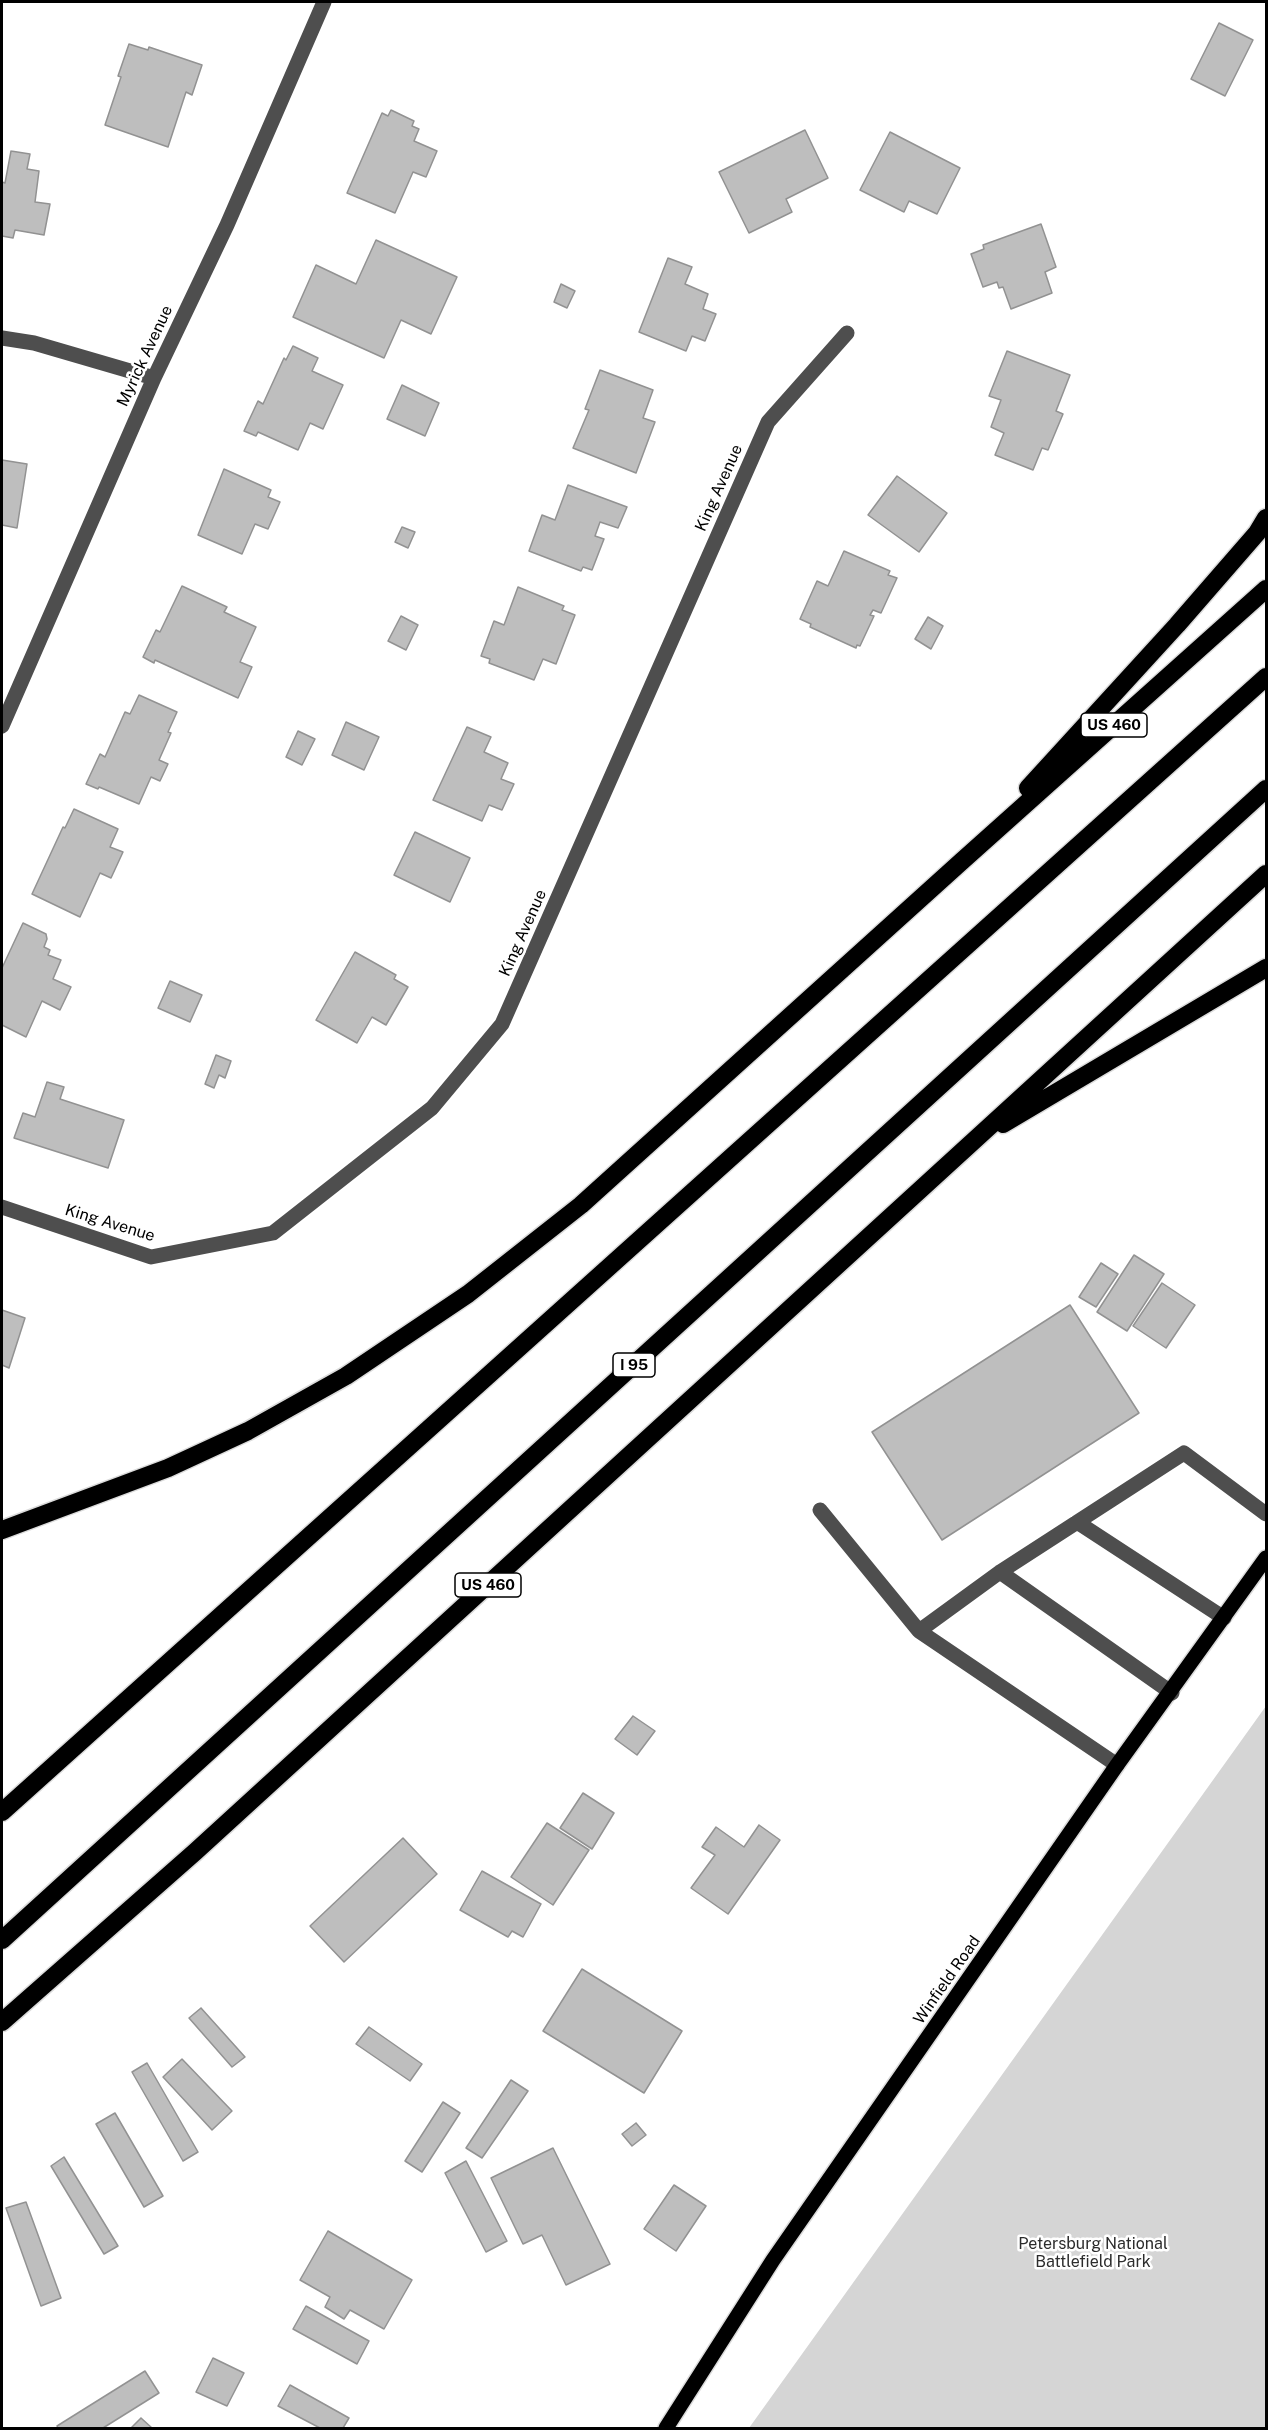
<!DOCTYPE html>
<html>
<head>
<meta charset="utf-8">
<style>
  body { margin:0 }
  #map { position:relative; width:1268px; height:2430px; overflow:hidden; background:#fff; font-family:"Public Sans",sans-serif }
  canvas { display:block }
  .frame { position:absolute; inset:0; border:3px solid #000; pointer-events:none }
</style>
</head>
<body>
<div id="map">
<canvas width="1268" height="2430"></canvas>
<div class="frame"></div>
</div>
<script>
const ctx = document.querySelector('canvas').getContext('2d');
ctx.lineJoin = 'round';
function paint(path, color) {
  ctx.fillStyle = color;
  ctx.fill(path, 'evenodd');
}
function poly(rows) {
  const path = new Path2D();
  for (const r of rows) {
    path.moveTo(r[0], r[1]);
    for (let i = 2; i < r.length; i += 2) path.lineTo(r[i], r[i + 1]);
  }
  return path;
}
function stroke(path, color, width, dash) {
  ctx.strokeStyle = color;
  ctx.lineWidth = width;
  ctx.lineCap = dash ? 'butt' : 'round';
  ctx.setLineDash(dash || []);
  ctx.stroke(path);
}
function write(font, color, halo, rows, align = 'center') {
  ctx.font = font + ' "Public Sans",sans-serif';
  ctx.lineWidth = 5;
  ctx.setLineDash([]);
  ctx.textBaseline = 'middle';
  ctx.strokeStyle = halo;
  ctx.fillStyle = color;
  for (const [text, x, y, turn = 0] of rows) {
    ctx.save();
    ctx.translate(x, y);
    ctx.rotate((+turn || 0) * Math.PI / 180);
    ctx.textAlign = isNaN(turn) ? turn : align;
    if (halo) ctx.strokeText(text, 0, 0);
    ctx.fillText(text, 0, 0);
    ctx.restore();
  }
}
const green = poly([
  [1266,1706,1266,2428,749,2428,883,2241]
]);
const building = poly([
  [1219,23,1253,40,1225,96,1191,79,1219,23],
  [129,44,148,50,149,47,202,65,192,95,186,92,168,147,105,125,121,77,118,76,129,44],
  [391,110,414,121,412,126,419,129,414,141,437,151,426,177,413,172,395,213,347,193,382,113,388,116,391,110],
  [805,130,828,178,786,199,792,212,749,233,719,172,805,130],
  [890,132,960,168,937,214,909,201,904,212,860,190,890,132],
  [11,151,30,154,27,169,39,171,35,202,50,204,44,235,15,230,13,238,2,236,2,182,5,183,11,151],
  [1041,224,1056,267,1045,272,1052,293,1011,309,1003,287,999,288,997,282,983,287,971,254,984,249,983,245,1041,224],
  [376,240,457,277,431,334,401,320,384,358,293,317,316,265,356,284,376,240],
  [668,258,692,267,685,284,708,294,703,309,716,314,705,341,692,336,686,351,639,332,668,258],
  [561,284,575,291,567,308,554,302,561,284],
  [293,346,318,358,312,371,343,385,323,429,310,423,298,450,258,432,256,436,244,431,258,401,263,404,284,358,286,360,293,346],
  [1007,351,1070,375,1056,411,1063,414,1048,450,1042,448,1033,470,995,455,1004,433,991,427,1001,400,989,396,1007,351],
  [600,370,653,390,643,418,655,422,636,473,573,448,589,410,585,409,600,370],
  [402,385,439,403,425,436,387,419,402,385],
  [2,460,27,464,17,528,2,525,2,460],
  [224,469,271,490,268,497,280,502,268,529,255,524,242,554,198,535,224,469],
  [897,476,947,513,919,552,868,515,897,476],
  [568,485,627,507,618,528,600,522,595,536,604,539,592,570,583,567,581,571,529,551,542,515,555,520,568,485],
  [402,527,415,532,408,548,395,542,402,527],
  [844,551,890,571,888,575,897,578,881,613,873,610,870,615,874,616,860,646,857,645,856,648,810,627,811,624,800,619,817,581,828,586,844,551],
  [182,586,227,607,224,612,256,627,240,662,252,667,238,698,155,660,154,663,143,657,156,630,160,632,182,586],
  [518,587,564,606,562,610,575,615,556,664,543,659,534,680,489,663,490,659,481,656,494,621,504,625,518,587],
  [401,616,418,625,406,650,388,641,401,616],
  [928,617,943,626,931,649,915,639,928,617],
  [139,695,177,712,168,732,171,733,159,760,168,764,160,781,151,777,139,804,99,787,98,789,86,784,100,754,105,757,125,712,130,714,139,695],
  [346,722,379,737,364,770,332,755,346,722],
  [467,727,491,737,484,752,508,763,501,779,514,784,502,810,489,805,482,821,433,800,467,727],
  [298,731,315,739,302,765,286,757,298,731],
  [74,809,118,829,110,847,123,852,111,878,100,873,80,917,32,894,63,827,65,828,74,809],
  [415,832,470,858,450,902,394,875,415,832],
  [23,923,46,934,47,939,44,947,50,950,48,955,61,960,53,979,71,987,60,1010,42,1001,26,1037,2,1025,2,968,23,923],
  [355,952,396,975,394,979,408,987,386,1025,372,1017,357,1043,316,1020,355,952],
  [170,981,202,995,190,1022,158,1008,170,981],
  [216,1055,231,1061,225,1078,219,1075,214,1088,205,1084,216,1055],
  [47,1082,64,1087,60,1099,124,1120,108,1168,14,1138,23,1113,35,1117,47,1082],
  [1134,1255,1164,1274,1127,1331,1097,1312,1134,1255],
  [1101,1263,1118,1274,1096,1307,1079,1297,1101,1263],
  [1162,1283,1195,1305,1166,1348,1133,1326,1162,1283],
  [1070,1305,1139,1413,942,1540,872,1432,1070,1305],
  [2,1310,25,1318,9,1368,2,1365,2,1310],
  [633,1716,655,1731,637,1755,615,1739,633,1716],
  [583,1793,614,1813,592,1849,560,1828,583,1793],
  [547,1823,589,1850,553,1905,511,1877,547,1823],
  [759,1825,780,1840,728,1914,691,1888,715,1855,702,1847,716,1827,744,1847,759,1825],
  [403,1838,437,1874,344,1962,310,1926,403,1838],
  [482,1871,541,1904,523,1937,512,1931,508,1937,460,1910,482,1871],
  [582,1969,682,2031,644,2093,543,2031,582,1969],
  [201,2008,245,2057,232,2067,189,2018,201,2008],
  [369,2027,422,2064,410,2081,356,2044,369,2027],
  [182,2059,232,2111,212,2130,163,2077,182,2059],
  [147,2063,198,2152,183,2161,132,2072,147,2063],
  [511,2080,528,2091,482,2158,466,2148,511,2080],
  [443,2102,460,2113,422,2172,405,2161,443,2102],
  [115,2113,163,2196,144,2207,96,2124,115,2113],
  [636,2123,646,2135,632,2146,622,2134,636,2123],
  [553,2148,610,2264,566,2285,542,2235,523,2244,491,2178,553,2148],
  [64,2157,118,2246,104,2254,51,2166,64,2157],
  [466,2161,507,2241,486,2252,445,2173,466,2161],
  [674,2185,706,2206,676,2251,644,2229,674,2185],
  [26,2202,61,2298,41,2306,6,2208,26,2202],
  [328,2231,412,2280,384,2329,350,2310,344,2319,325,2307,330,2297,300,2280,328,2231],
  [306,2306,369,2341,357,2364,293,2329,306,2306],
  [213,2358,244,2373,227,2406,196,2392,213,2358],
  [145,2371,159,2393,103,2428,58,2428,57,2426,145,2371],
  [290,2385,349,2418,343,2428,320,2428,278,2406,290,2385],
  [141,2418,152,2428,131,2428,141,2418]
]);
const minor = poly([
  [2,338,34,343,154,378],
  [2,726,154,378,227,225,324,2],
  [2,1207,151,1257,273,1233,432,1108,502,1024,768,422,847,333],
  [820,1510,919,1631,1000,1572,1184,1453,1266,1514],
  [1077,1522,1224,1618],
  [1000,1572,1172,1693],
  [919,1631,1117,1765]
]);
const major = poly([
  [666,2428,773,2260,1117,1765,1266,1558]
]);
const highway = poly([
  [1028,788,1177,625,1257,533,1266,518],
  [1003,1124,1266,968],
  [2,1530,168,1468,248,1431,346,1376,468,1294,581,1205,962,861,1266,589],
  [2,1812,1266,677],
  [2,1940,1266,789],
  [2,2022,195,1852,1266,874]
]);
const shields = [
  [1114,725,66],
  [634,1365,42],
  [488,1585,66]
];
const shieldNames = [
  ["US 460",1114,725],
  ["I 95",634,1365],
  ["US 460",488,1585]
];
const streetNames = [
  ["Myrick Avenue",145,356,-65],
  ["King Avenue",719,488,-66],
  ["King Avenue",523,933,-66],
  ["King Avenue",110,1223,17],
  ["Winfield Road",947,1980,-55]
];
const parkNames = [
  ["Petersburg National",1093,2244],
  ["Battlefield Park",1093,2262]
];
paint(green, '#d5d5d5');
paint(building, '#bebebe');
stroke(building, '#929292', 1.5);
stroke(major, '#dbdbdb', 18);
stroke(highway, '#dbdbdb', 21);
stroke(minor, '#4e4e4e', 15);
stroke(major, '#000', 15);
stroke(highway, '#000', 18);
for (const [x, y, w] of shields) {
  const box = new Path2D();
  box.roundRect(x - w / 2, y - 12, w, 24, 4.5);
  ctx.fillStyle = '#fff';
  ctx.fill(box);
  stroke(box, '#000', 1.5);
}
write('bold 15px', '#000', null, shieldNames);
write('16px', '#000', '#fff', streetNames);
write('16px', '#2c2c2c', '#fff', parkNames);
</script>
</body>
</html>
